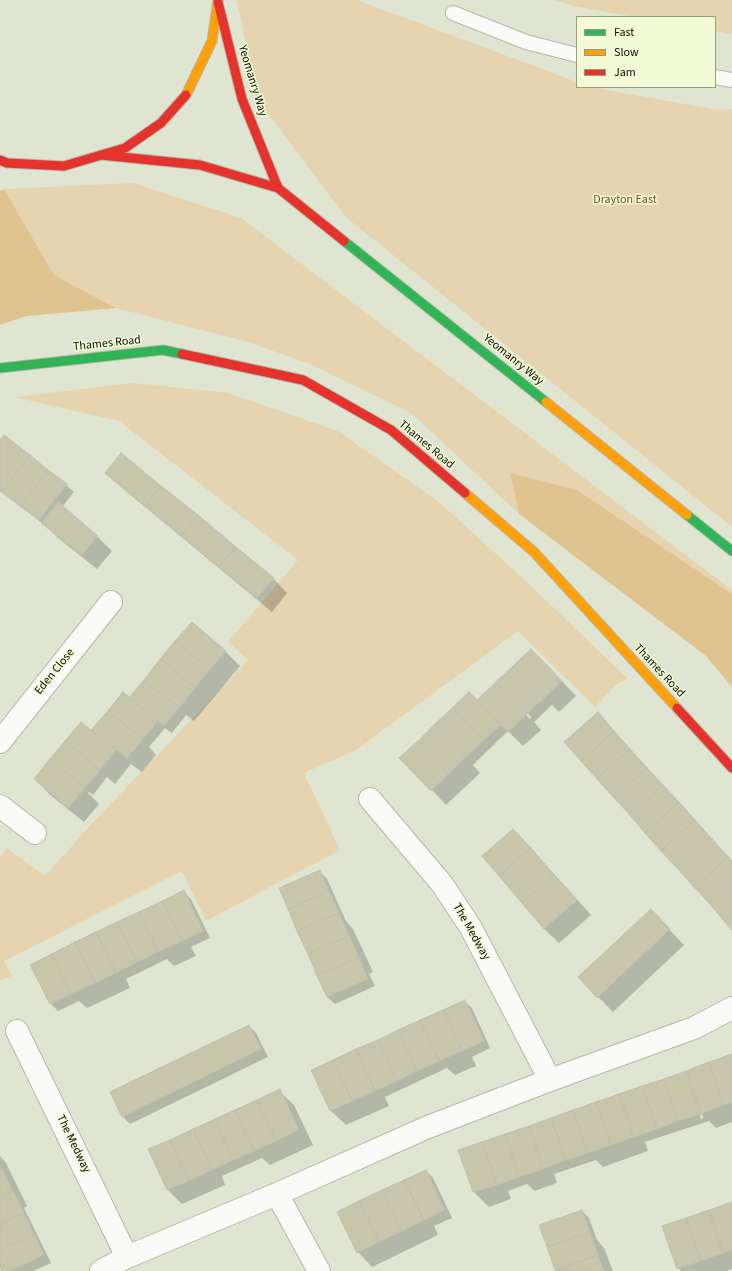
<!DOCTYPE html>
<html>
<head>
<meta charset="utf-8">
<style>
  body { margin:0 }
  #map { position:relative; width:732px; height:1271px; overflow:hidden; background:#e0e5d1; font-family:"Source Sans 3",sans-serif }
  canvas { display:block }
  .legend { position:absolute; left:576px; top:16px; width:140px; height:72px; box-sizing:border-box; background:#f2fbd6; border:1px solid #969c82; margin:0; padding:5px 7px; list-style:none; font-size:12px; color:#0b0e03 }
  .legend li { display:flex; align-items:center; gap:8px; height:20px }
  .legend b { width:20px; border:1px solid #969c82 }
</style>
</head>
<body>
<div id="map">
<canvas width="732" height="1271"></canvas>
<ul class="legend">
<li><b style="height:5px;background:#30b455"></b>Fast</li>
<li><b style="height:5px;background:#ff9f0a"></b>Slow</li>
<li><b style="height:5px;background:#e5322d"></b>Jam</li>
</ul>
</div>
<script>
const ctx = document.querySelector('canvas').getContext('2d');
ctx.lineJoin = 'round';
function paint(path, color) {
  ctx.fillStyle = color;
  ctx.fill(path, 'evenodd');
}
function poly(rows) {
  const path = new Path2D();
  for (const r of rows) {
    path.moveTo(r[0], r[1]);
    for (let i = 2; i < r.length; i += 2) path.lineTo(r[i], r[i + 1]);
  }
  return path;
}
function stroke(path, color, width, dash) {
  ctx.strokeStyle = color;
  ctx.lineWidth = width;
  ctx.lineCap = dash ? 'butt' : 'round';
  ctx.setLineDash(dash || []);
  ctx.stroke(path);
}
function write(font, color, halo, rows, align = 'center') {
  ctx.font = font + ' "Source Sans 3",sans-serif';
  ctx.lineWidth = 3;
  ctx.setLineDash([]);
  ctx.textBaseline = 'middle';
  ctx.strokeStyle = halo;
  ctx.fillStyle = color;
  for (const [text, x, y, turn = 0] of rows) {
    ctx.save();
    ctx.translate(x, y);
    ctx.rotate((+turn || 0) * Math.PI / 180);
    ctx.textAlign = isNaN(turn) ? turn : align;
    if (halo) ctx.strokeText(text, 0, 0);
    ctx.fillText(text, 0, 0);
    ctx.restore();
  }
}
const green = poly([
  [237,0,357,0,577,82,577,87,590,87,718,110,732,109,732,527,347,218,256,98],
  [554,0,732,0,732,34,715,31,715,17,635,17,573,6],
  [133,183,241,218,732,590,732,594,510,473,519,514,411,413,310,364,248,342,116,308,54,275,4,189],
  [133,383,228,393,338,431,439,502,528,583,627,678,616,685,595,707,518,631,356,750,304,773,340,850,206,921,182,871,4,961,12,976,0,981,0,857,7,848,45,876,86,830,248,660,228,642,298,560,119,421,14,397]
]);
const forest = poly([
  [4,189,54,275,116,308,27,316,0,325,0,191],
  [510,473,577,490,732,594,732,687,706,656,519,514]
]);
const shadow = poly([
  [4,437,66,485,74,492,62,507,97,536,112,551,97,569,57,537,46,526,0,491,0,442],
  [106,473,273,578,287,593,272,612,121,487],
  [225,651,240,666,194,721,186,715,172,733,165,728,149,747,156,755,142,772,131,764,115,784,107,777,93,795,89,792,88,793,99,804,84,822,49,794,35,779,92,731,108,711,129,699],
  [546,664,576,696,559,712,552,705,534,722,541,730,523,746,508,731,473,765,480,773,446,805,432,790,477,701],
  [511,696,531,717,530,719,509,697],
  [598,714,732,861,732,928],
  [528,845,591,915,559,943,544,929,483,856],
  [320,871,327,879,346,921,353,929,373,972,369,974,375,986,335,1004,327,997],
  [184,892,191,899,210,938,191,947,196,956,174,966,167,959,126,979,130,988,87,1008,79,1001,58,1011,51,1004,31,965],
  [665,925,684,945,613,1012,580,978],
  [464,1001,472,1008,490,1048,472,1057,476,1066,455,1075,447,1068,385,1097,389,1106,346,1125,331,1111],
  [249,1026,256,1033,268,1057,130,1124,122,1116],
  [732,1056,732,1122,716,1128,709,1121,645,1142,648,1151,603,1167,596,1160,554,1174,557,1183,535,1191,527,1184,508,1191,511,1199,489,1207,474,1192,460,1151],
  [688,1079,690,1079,703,1118,701,1119],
  [279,1091,294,1105,313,1145,270,1165,262,1158,222,1176,225,1185,182,1204,168,1190,149,1150],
  [0,1156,6,1163,27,1206,24,1208,51,1263,33,1271,3,1271,0,1265],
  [426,1171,433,1178,452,1218,434,1226,438,1235,372,1267,358,1252],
  [732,1203,732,1269,727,1271,681,1271,678,1268],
  [582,1211,589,1218,597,1240,604,1248,613,1271,557,1271,541,1225]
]);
const building = poly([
  [4,435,30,455,2,491,0,489,0,440,4,435],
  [121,453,161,486,145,506,105,473,121,453],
  [30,455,48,470,21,506,2,491,30,455],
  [48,470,67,484,39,520,21,506,48,470],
  [161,486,198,515,181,536,145,506,161,486],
  [58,502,98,536,82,555,41,523,58,502],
  [198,515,236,547,219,567,181,536,198,515],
  [236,547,274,578,257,598,219,567,236,547],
  [192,622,226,651,210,669,175,641,192,622],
  [175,641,210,669,195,688,160,659,175,641],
  [531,649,562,681,544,698,513,666,531,649],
  [160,659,195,688,179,708,144,680,160,659],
  [513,666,544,698,527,714,496,682,513,666],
  [144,680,179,708,164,726,129,698,144,680],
  [496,682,527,714,508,732,477,700,496,682],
  [123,692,158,721,143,739,108,711,123,692],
  [469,692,501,724,484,740,452,708,469,692],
  [452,708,484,740,466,757,435,724,452,708],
  [108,711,143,739,127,758,91,730,108,711],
  [598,712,614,731,581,761,564,742,598,712],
  [81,722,116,750,100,770,65,741,81,722],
  [435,724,466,757,448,774,417,742,435,724],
  [614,731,630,749,597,779,581,761,614,731],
  [65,741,100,770,85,788,50,759,65,741],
  [417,742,448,774,431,791,399,758,417,742],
  [630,749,647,768,614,798,597,779,630,749],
  [50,759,85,788,68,808,34,779,50,759],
  [647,768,663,785,630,815,614,798,647,768],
  [663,785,679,802,645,833,630,815,663,785],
  [679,802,695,820,661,851,645,833,679,802],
  [695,820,712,839,678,869,661,851,695,820],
  [513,829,531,848,499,876,482,856,513,829],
  [712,839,728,857,694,887,678,869,712,839],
  [531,848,554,875,522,903,499,876,531,848],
  [728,857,732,861,732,883,709,903,694,887,728,857],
  [320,870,329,891,288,909,279,888,320,870],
  [554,875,577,900,544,929,522,903,554,875],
  [732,883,732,915,725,922,709,903,732,883],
  [184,890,203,931,182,941,162,901,184,890],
  [329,891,339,913,297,931,288,909,329,891],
  [162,901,182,941,158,952,139,912,162,901],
  [651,909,670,929,597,998,578,977,651,909],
  [139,912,158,952,137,962,117,922,139,912],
  [339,913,349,936,308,954,297,931,339,913],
  [732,915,732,930,725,922,732,915],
  [117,922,137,962,116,973,96,932,117,922],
  [96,932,116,973,95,983,75,942,96,932],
  [349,936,359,957,317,976,308,954,349,936],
  [75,942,95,983,71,994,52,954,75,942],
  [52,954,71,994,50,1004,30,965,52,954],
  [359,957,368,979,327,997,317,976,359,957],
  [465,1000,484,1041,462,1051,443,1010,465,1000],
  [443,1010,462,1051,439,1061,420,1020,443,1010],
  [420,1020,439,1061,417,1071,398,1030,420,1020],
  [249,1025,261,1049,122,1117,110,1092,249,1025],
  [398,1030,417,1071,397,1081,378,1040,398,1030],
  [378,1040,397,1081,375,1091,356,1049,378,1040],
  [356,1049,375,1091,352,1101,333,1060,356,1049],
  [732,1054,732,1103,724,1105,709,1062,732,1054],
  [333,1060,352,1101,330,1111,311,1070,333,1060],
  [709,1062,724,1105,701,1114,686,1071,709,1062],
  [686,1071,701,1114,678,1121,664,1079,686,1071],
  [664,1079,678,1121,657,1129,642,1086,664,1079],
  [642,1086,657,1129,634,1137,619,1094,642,1086],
  [280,1089,299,1130,276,1141,257,1100,280,1089],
  [619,1094,634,1137,611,1145,596,1102,619,1094],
  [257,1100,276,1141,254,1151,235,1110,257,1100],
  [596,1102,611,1145,588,1153,573,1110,596,1102],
  [235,1110,254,1151,233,1160,215,1119,235,1110],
  [573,1110,588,1153,566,1160,551,1118,573,1110],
  [551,1118,566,1160,543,1169,529,1126,551,1118],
  [215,1119,233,1160,212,1170,193,1129,215,1119],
  [529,1126,543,1169,519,1177,505,1134,529,1126],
  [193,1129,212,1170,189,1181,170,1140,193,1129],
  [505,1134,519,1177,497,1185,482,1142,505,1134],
  [170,1140,189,1181,167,1190,148,1149,170,1140],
  [482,1142,497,1185,473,1192,458,1150,482,1142],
  [2,1169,13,1191,0,1198,0,1170,2,1169],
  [426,1170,445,1210,424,1220,404,1180,426,1170],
  [404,1180,424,1220,402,1231,382,1190,404,1180],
  [382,1190,402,1231,379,1242,359,1201,382,1190],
  [13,1191,24,1213,0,1224,0,1198,13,1191],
  [359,1201,379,1242,357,1253,337,1212,359,1201],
  [732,1202,732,1250,723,1253,709,1210,732,1202],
  [582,1210,590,1232,547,1247,539,1225,582,1210],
  [709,1210,723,1253,701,1261,686,1218,709,1210],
  [24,1213,34,1234,0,1250,0,1224,24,1213],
  [686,1218,701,1261,677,1269,662,1226,686,1218],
  [590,1232,598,1255,555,1270,547,1247,590,1232],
  [34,1234,44,1255,10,1271,2,1271,0,1268,0,1250,34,1234],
  [598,1255,604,1271,555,1270,598,1255]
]);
const lane = poly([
  [453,13,526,42,577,55],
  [715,77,732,80]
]);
const street = poly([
  [0,742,111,602],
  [370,799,442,884,471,928,550,1080],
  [0,806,35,833],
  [17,1031,127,1257],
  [277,1194,319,1271],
  [101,1271,127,1257,277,1194,428,1127,550,1080,694,1028,732,1008]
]);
const fast = poly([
  [344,241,546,402],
  [0,368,163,350,182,354],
  [687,515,732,551]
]);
const slow = poly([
  [186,95,212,41,218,0],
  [546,402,687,515],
  [465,493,534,552,677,708]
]);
const jam = poly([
  [218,2,242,99,278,188],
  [101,155,200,165,278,188,344,241],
  [0,160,7,163,64,166,125,148,161,123,186,95],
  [182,354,303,380,391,430,465,493],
  [677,708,732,768]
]);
const streetNames = [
  ["Yeomanry Way",252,81,73],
  ["Thames Road",107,344,-6],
  ["Yeomanry Way",513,360,39],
  ["Thames Road",426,445,40],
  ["Thames Road",659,671,47],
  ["Eden Close",55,672,-51],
  ["The Medway",471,932,60],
  ["The Medway",73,1144,64]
];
const parkNames = [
  ["Drayton East",625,200]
];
paint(green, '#e6d4b0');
paint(forest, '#dfc490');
paint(shadow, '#0003');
paint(building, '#c7c6ab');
stroke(building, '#bec0b0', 1);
stroke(lane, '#b4b8a9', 16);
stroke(street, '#b4b8a9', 24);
stroke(fast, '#b4b8a9', 11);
stroke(slow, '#b4b8a9', 11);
stroke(jam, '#b4b8a9', 11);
stroke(lane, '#fafbf8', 14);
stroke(street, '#fafbf8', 22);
stroke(fast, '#30b455', 9);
stroke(slow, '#ff9f0a', 9);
stroke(jam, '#e5322d', 9);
write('12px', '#0b0e03', '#f2fbd6', streetNames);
write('12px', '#735015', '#f2fbd6', parkNames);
</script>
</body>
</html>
